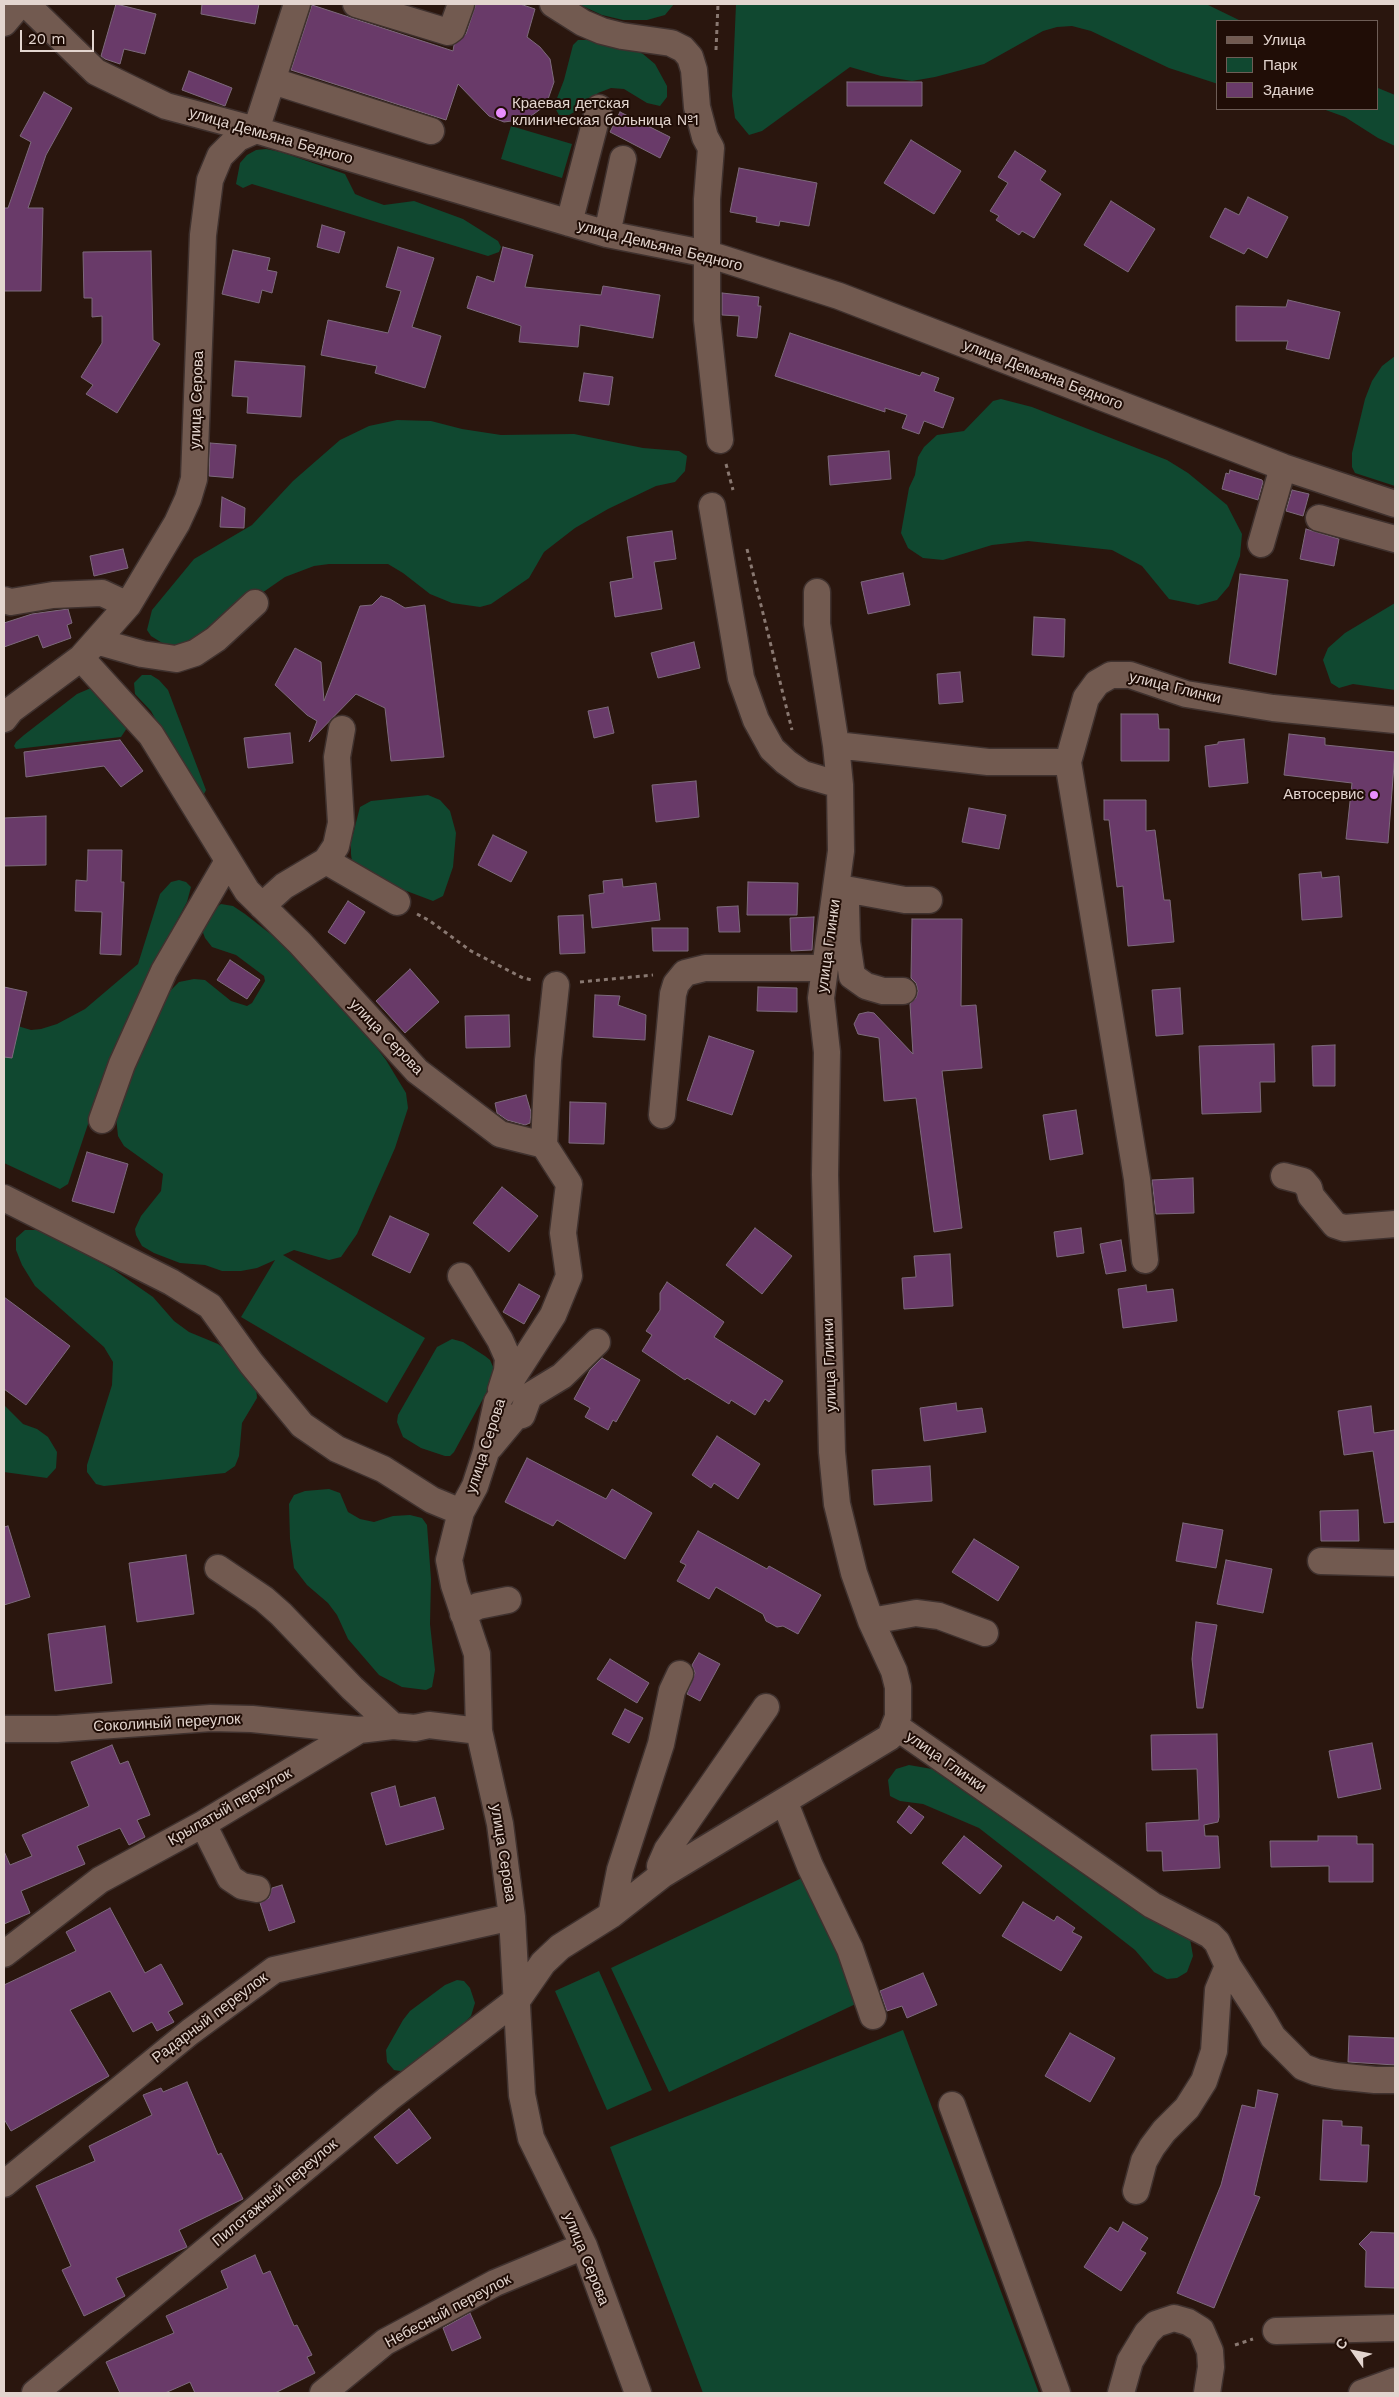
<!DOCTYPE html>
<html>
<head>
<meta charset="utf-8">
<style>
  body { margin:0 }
  #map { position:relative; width:1399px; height:2397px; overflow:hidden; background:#2a160e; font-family:"Work Sans",sans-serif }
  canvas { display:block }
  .frame { position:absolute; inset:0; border:5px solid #e3d5cf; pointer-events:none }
  .legend { position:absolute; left:1216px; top:20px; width:162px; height:90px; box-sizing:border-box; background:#200d06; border:1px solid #6e5d56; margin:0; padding:6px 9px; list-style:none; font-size:15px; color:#e3d5cf }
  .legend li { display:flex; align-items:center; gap:10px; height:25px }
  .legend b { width:25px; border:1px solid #6e5d56 }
  .north { position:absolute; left:1329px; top:2327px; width:50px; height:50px; -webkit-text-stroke:4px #200d06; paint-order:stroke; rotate:303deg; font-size:14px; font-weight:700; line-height:20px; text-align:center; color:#e3d5cf }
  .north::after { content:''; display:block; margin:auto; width:18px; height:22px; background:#e3d5cf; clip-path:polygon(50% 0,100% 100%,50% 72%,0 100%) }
  .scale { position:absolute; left:20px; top:30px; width:74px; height:22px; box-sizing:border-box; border:2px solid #e3d5cf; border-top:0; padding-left:6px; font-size:15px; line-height:18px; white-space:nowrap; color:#e3d5cf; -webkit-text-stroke:4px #200d06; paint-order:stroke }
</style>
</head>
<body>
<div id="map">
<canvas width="1399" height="2397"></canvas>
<div class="frame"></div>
<ul class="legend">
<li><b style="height:6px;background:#725a50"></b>Улица</li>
<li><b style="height:14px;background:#104830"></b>Парк</li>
<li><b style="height:14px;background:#693a69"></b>Здание</li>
</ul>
<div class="north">С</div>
<div class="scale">20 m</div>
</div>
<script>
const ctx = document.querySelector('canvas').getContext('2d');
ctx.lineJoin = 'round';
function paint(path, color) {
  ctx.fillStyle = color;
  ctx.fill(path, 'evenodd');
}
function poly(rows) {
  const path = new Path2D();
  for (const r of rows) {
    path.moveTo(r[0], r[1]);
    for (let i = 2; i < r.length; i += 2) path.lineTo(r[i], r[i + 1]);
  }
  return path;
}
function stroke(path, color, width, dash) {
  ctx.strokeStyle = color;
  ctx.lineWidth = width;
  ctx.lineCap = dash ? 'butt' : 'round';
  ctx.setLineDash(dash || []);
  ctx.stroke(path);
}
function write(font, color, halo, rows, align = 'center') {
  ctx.font = font + ' "Work Sans",sans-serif';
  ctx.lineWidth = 4;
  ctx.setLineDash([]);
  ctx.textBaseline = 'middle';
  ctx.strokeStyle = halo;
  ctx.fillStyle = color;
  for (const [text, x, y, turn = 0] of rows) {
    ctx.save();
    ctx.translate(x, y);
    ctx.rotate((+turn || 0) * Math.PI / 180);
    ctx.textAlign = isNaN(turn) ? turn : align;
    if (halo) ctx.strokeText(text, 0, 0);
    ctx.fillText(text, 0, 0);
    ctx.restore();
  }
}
const green = poly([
  [578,4,674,4,665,15,647,20,623,20,602,15],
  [736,4,1206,4,1241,21,1218,21,1218,84,1169,68,1091,31,1072,26,1057,27,1043,31,984,64,935,77,912,81,881,76,850,67,762,131,749,135,735,118,732,96],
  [578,40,597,40,624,44,643,54,655,64,667,86,667,97,660,106,647,103,624,89,611,88,598,93,587,105,569,115,559,115,554,106,564,80,573,45],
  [1378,88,1395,95,1395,146,1378,138,1345,117,1323,109,1378,109],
  [511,126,572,144,562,178,501,159],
  [266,149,281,152,345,174,355,194,367,199,384,205,414,201,463,219,498,241,501,247,499,252,488,256,252,184,243,188,236,184,240,163,247,155,256,150],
  [1395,356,1395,486,1355,473,1352,467,1352,453,1365,399,1372,381,1382,366],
  [1001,399,1032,407,1167,460,1188,473,1227,505,1242,534,1240,556,1229,586,1217,600,1198,605,1169,599,1142,566,1112,550,1028,541,992,545,943,560,923,558,908,548,901,533,909,488,915,475,918,457,924,447,937,435,964,431,993,401],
  [397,420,431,421,462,429,501,435,574,434,643,448,679,451,687,456,685,471,675,482,656,486,608,509,575,528,544,552,529,578,491,604,480,607,452,603,430,594,403,573,388,564,329,564,314,566,285,577,187,645,167,646,151,636,147,630,152,610,194,559,252,525,293,481,340,440,369,426],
  [1395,603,1395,690,1353,684,1339,688,1331,683,1323,660,1328,648,1345,633],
  [142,675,151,675,159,680,168,690,206,790,204,794,200,794,188,780,151,711,135,694,134,683],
  [91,688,123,717,127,728,121,737,16,749,14,746,16,742,24,735,77,694],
  [428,795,440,800,450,811,456,833,453,867,443,896,433,901,396,887,352,862,351,854,351,842,360,807,371,801],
  [179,880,186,882,191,887,187,902,152,967,110,1058,68,1184,60,1189,4,1163,4,1025,11,1024,31,1030,41,1029,57,1024,85,1009,138,964,160,894,171,882],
  [221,904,233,906,245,914,305,961,338,997,386,1060,406,1093,408,1108,395,1148,357,1234,341,1257,329,1260,294,1250,283,1255,425,1338,387,1403,241,1317,275,1260,257,1268,241,1271,222,1271,205,1265,180,1263,154,1253,142,1246,136,1235,135,1229,141,1216,161,1191,163,1174,124,1146,118,1136,116,1117,133,1069,166,995,179,982,194,979,205,980,231,1001,247,1006,252,1003,265,981,264,976,236,955,212,947,205,938,202,930,210,912],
  [25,1230,37,1230,53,1236,114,1270,153,1297,174,1321,189,1332,218,1344,231,1354,256,1387,257,1398,242,1423,239,1456,235,1466,225,1473,104,1486,96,1484,87,1472,87,1465,112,1385,113,1362,104,1347,35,1286,22,1265,16,1250,16,1238],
  [452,1339,463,1342,485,1356,490,1360,494,1369,491,1384,454,1452,450,1456,445,1456,421,1448,403,1437,397,1422,398,1415,437,1347],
  [4,1405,23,1424,37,1429,48,1437,57,1452,56,1468,47,1478,4,1472],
  [329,1489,340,1493,348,1512,360,1519,374,1522,393,1516,410,1515,422,1518,427,1525,431,1579,430,1624,435,1670,432,1687,426,1690,402,1687,379,1675,348,1639,337,1615,328,1603,307,1585,294,1568,290,1539,289,1504,294,1495,305,1491],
  [909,1765,932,1769,1107,1891,1190,1939,1193,1956,1187,1972,1177,1978,1167,1979,1154,1972,1135,1950,979,1828,923,1804,900,1801,890,1796,888,1780,896,1769],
  [804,1877,862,2001,669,2092,611,1968],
  [599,1971,652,2090,607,2110,555,1991],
  [457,1980,464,1981,470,1988,475,2003,471,2016,457,2030,406,2072,394,2070,387,2062,386,2050,403,2020,410,2011,445,1985],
  [903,2030,1039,2393,703,2393,610,2147]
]);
const building = poly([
  [116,4,156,14,145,54,124,49,120,64,105,59,101,56,116,4],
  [202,4,259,4,255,24,201,14,202,4],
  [476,4,520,4,535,9,527,37,540,47,550,59,554,82,546,105,527,119,504,122,489,116,458,84,446,120,291,70,312,5,453,51,454,45,466,34,476,4],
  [189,71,232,88,225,106,182,90,189,71],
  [847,82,922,82,922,106,847,106,847,82],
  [44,92,72,108,46,155,28,208,43,208,41,291,4,291,4,208,8,208,31,142,20,136,44,92],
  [620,112,670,137,660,158,610,132,620,112],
  [911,140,961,171,934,214,884,183,911,140],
  [1015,151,1046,171,1040,180,1061,194,1034,238,1022,231,1019,235,996,220,999,216,990,211,1008,183,998,177,1015,151],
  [739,168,817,183,809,226,780,221,779,226,756,222,757,217,730,212,739,168],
  [1248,197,1288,217,1267,258,1248,248,1244,254,1210,237,1225,208,1239,215,1248,197],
  [1111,201,1155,229,1128,272,1084,245,1111,201],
  [322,225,345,232,339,253,317,247,322,225],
  [398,247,434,258,412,327,441,336,425,388,375,373,377,366,321,355,328,320,388,333,401,291,386,287,398,247],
  [503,247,533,255,525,287,601,295,603,286,660,295,653,338,580,325,578,347,519,342,521,326,467,308,477,276,494,282,503,247],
  [233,250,270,258,267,270,277,272,272,293,262,290,259,303,222,294,233,250],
  [151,251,153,340,160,344,117,413,86,394,93,385,81,377,102,343,102,316,92,317,92,298,84,298,83,252,151,251],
  [722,293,759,297,758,306,761,306,757,338,737,336,739,316,722,315,722,293],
  [1288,300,1340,312,1329,359,1286,349,1288,341,1236,341,1236,306,1286,307,1288,300],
  [790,333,920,376,922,372,939,378,934,391,954,398,943,428,924,421,919,434,902,428,907,415,885,408,885,412,775,376,790,333],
  [235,361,305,366,301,417,247,413,248,397,232,396,235,361],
  [584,373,613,377,609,405,579,401,584,373],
  [210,443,236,445,233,478,209,476,210,443],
  [889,451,891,479,830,485,828,456,889,451],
  [1230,470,1262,480,1263,482,1258,500,1222,489,1226,473,1229,474,1230,470],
  [1292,490,1309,494,1303,516,1286,511,1292,490],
  [222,497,245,508,244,528,220,527,222,497],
  [1306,529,1339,539,1334,566,1300,559,1306,529],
  [672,531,676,559,654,562,662,609,615,617,610,582,633,578,627,537,672,531],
  [123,549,128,568,94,576,90,556,123,549],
  [903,573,910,605,868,614,861,582,903,573],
  [1240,574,1288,580,1276,675,1229,663,1240,574],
  [381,596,390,599,405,608,425,605,444,757,391,761,385,708,356,694,309,742,317,721,307,715,275,685,295,648,321,662,324,701,360,606,372,605,381,596],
  [68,609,72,623,67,625,71,638,43,648,38,635,4,647,4,623,32,614,68,609],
  [1034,617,1065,619,1064,657,1032,655,1034,617],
  [694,642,700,668,658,678,651,653,694,642],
  [960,672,963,702,939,704,937,674,960,672],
  [608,707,614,733,594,738,588,711,608,707],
  [1121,714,1158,714,1159,729,1169,729,1169,761,1121,761,1121,714],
  [290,733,293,763,248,768,244,738,290,733],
  [1289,734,1325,738,1325,745,1395,752,1388,843,1346,839,1352,783,1284,775,1289,734],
  [1244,739,1248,783,1209,787,1205,746,1218,744,1218,742,1244,739],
  [120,740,143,771,121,787,104,766,26,777,24,752,120,740],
  [696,781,699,817,656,822,652,785,696,781],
  [1104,800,1146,800,1146,831,1155,830,1164,900,1170,900,1174,942,1128,946,1123,886,1117,887,1109,820,1104,820,1104,800],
  [969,808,1006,815,999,849,962,842,969,808],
  [46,816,46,865,4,866,4,818,46,816],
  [493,835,527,852,511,882,478,865,493,835],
  [88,850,122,850,121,882,124,882,121,955,100,954,102,912,75,911,76,880,87,881,88,850],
  [1321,872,1322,878,1339,876,1342,917,1302,920,1299,874,1321,872],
  [622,879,623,887,656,883,660,920,592,928,589,895,604,893,603,881,622,879],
  [748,882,798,883,797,915,747,915,748,882],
  [348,901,365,912,345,944,328,932,348,901],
  [738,906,740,932,719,932,717,907,738,906],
  [583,915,585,953,560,954,558,916,583,915],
  [814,917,812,950,791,951,790,918,814,917],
  [912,919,962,919,961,1006,976,1005,982,1068,942,1071,962,1228,934,1232,916,1098,884,1101,879,1038,858,1034,854,1024,859,1014,868,1012,874,1013,913,1054,910,1004,916,998,918,991,916,983,911,978,912,919],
  [652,928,688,928,688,951,653,951,652,928],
  [230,960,260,980,247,999,217,980,230,960],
  [410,969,439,1002,405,1033,376,1001,410,969],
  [4,987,27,992,12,1058,4,1057,4,987],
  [758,987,797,988,797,1012,757,1011,758,987],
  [1180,988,1183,1034,1156,1036,1152,990,1180,988],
  [595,995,620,996,618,1005,646,1015,645,1040,593,1037,595,995],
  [509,1015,510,1047,466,1048,465,1016,509,1015],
  [709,1036,754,1051,732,1115,687,1100,709,1036],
  [1274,1044,1275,1082,1260,1082,1261,1112,1202,1114,1199,1046,1274,1044],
  [1335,1045,1335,1086,1313,1086,1312,1046,1335,1045],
  [526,1095,531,1112,530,1123,525,1125,507,1120,497,1113,495,1103,526,1095],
  [570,1102,606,1103,604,1144,569,1143,570,1102],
  [1076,1110,1083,1154,1050,1160,1043,1115,1076,1110],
  [87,1152,128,1164,114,1213,72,1201,87,1152],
  [1193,1178,1194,1213,1156,1214,1152,1180,1193,1178],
  [502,1187,538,1216,509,1252,473,1223,502,1187],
  [390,1216,429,1234,410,1273,372,1255,390,1216],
  [755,1228,792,1256,762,1294,726,1265,755,1228],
  [1081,1228,1084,1253,1057,1257,1054,1232,1081,1228],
  [1121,1240,1126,1271,1106,1274,1100,1244,1121,1240],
  [950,1254,953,1306,904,1309,902,1278,916,1277,914,1256,950,1254],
  [667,1282,724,1322,714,1337,783,1381,769,1402,765,1399,755,1415,731,1400,729,1404,687,1378,685,1380,642,1351,652,1335,646,1331,660,1310,660,1293,667,1282],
  [519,1284,540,1296,524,1324,503,1312,519,1284],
  [1146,1285,1147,1292,1173,1289,1177,1321,1123,1328,1118,1289,1146,1285],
  [4,1297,70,1346,26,1405,4,1389,4,1297],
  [602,1358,640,1380,616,1422,613,1420,608,1430,585,1417,590,1408,574,1399,590,1370,602,1358],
  [956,1403,957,1411,982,1408,986,1432,924,1441,920,1408,956,1403],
  [1371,1406,1374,1433,1395,1430,1395,1522,1384,1523,1373,1451,1344,1455,1338,1411,1371,1406],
  [717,1436,760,1464,738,1499,714,1483,711,1488,692,1475,717,1436],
  [527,1458,606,1499,612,1489,652,1513,625,1559,557,1520,553,1526,505,1502,527,1458],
  [930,1466,932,1501,874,1505,872,1470,930,1466],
  [1358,1510,1359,1541,1321,1541,1320,1511,1358,1510],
  [1183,1523,1223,1530,1216,1568,1176,1561,1183,1523],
  [8,1526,30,1597,4,1605,4,1527,8,1526],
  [698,1531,767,1569,769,1566,821,1595,798,1634,783,1626,777,1627,766,1621,763,1614,716,1587,709,1599,677,1581,686,1565,680,1562,698,1531],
  [974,1539,1019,1567,998,1601,952,1572,974,1539],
  [186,1555,194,1614,137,1622,129,1563,186,1555],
  [1226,1560,1272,1569,1263,1613,1217,1604,1226,1560],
  [1196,1622,1217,1625,1203,1708,1197,1708,1192,1659,1196,1622],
  [105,1626,112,1683,55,1691,48,1634,105,1626],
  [699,1653,720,1664,700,1701,687,1694,695,1673,692,1665,699,1653],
  [610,1659,649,1683,637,1703,597,1679,610,1659],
  [625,1709,643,1718,629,1743,612,1734,625,1709],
  [1217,1734,1219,1817,1218,1822,1204,1825,1205,1836,1218,1836,1220,1868,1163,1871,1162,1851,1147,1851,1146,1823,1199,1820,1197,1769,1152,1770,1151,1735,1217,1734],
  [1372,1743,1381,1789,1338,1798,1329,1751,1372,1743],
  [112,1745,120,1764,128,1761,150,1815,137,1820,145,1837,129,1845,120,1828,77,1846,85,1864,21,1891,30,1913,4,1924,4,1851,10,1865,32,1856,22,1835,89,1806,71,1762,112,1745],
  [395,1786,400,1807,435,1797,444,1829,386,1845,371,1793,395,1786],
  [909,1806,924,1817,911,1834,897,1822,909,1806],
  [964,1836,1002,1866,980,1894,942,1863,964,1836],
  [1318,1836,1357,1836,1357,1844,1373,1844,1373,1882,1329,1882,1329,1866,1271,1867,1270,1841,1318,1841,1318,1836],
  [282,1885,295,1922,269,1931,260,1903,269,1898,272,1888,282,1885],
  [1023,1902,1054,1921,1057,1916,1075,1928,1072,1932,1082,1937,1061,1971,1002,1936,1023,1902],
  [110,1908,145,1973,161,1964,183,2004,168,2012,174,2022,157,2031,152,2022,133,2032,110,1991,70,2010,109,2076,11,2131,4,2119,4,1985,76,1951,66,1932,110,1908],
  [923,1973,937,2005,907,2018,902,2006,887,2011,880,1991,923,1973],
  [1070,2033,1115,2058,1090,2102,1045,2076,1070,2033],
  [1349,2036,1395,2038,1395,2065,1348,2062,1349,2036],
  [187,2082,218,2155,221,2153,243,2199,179,2230,187,2247,116,2278,125,2296,84,2316,62,2270,71,2266,36,2186,95,2161,89,2146,152,2115,143,2095,161,2088,163,2092,187,2082],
  [1258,2090,1278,2094,1254,2195,1260,2197,1214,2308,1177,2293,1221,2185,1242,2105,1255,2108,1258,2090],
  [409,2109,431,2138,397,2164,374,2137,409,2109],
  [1323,2120,1342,2121,1342,2126,1362,2127,1361,2145,1369,2145,1367,2182,1320,2180,1323,2120],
  [1123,2222,1148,2238,1140,2250,1146,2253,1121,2291,1084,2267,1110,2227,1118,2232,1123,2222],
  [1371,2232,1395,2233,1395,2288,1365,2287,1366,2251,1359,2244,1371,2232],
  [255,2255,263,2274,270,2271,294,2326,297,2325,312,2355,307,2357,315,2373,275,2393,195,2393,190,2382,165,2393,120,2393,106,2362,174,2333,166,2316,228,2288,221,2271,255,2255],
  [470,2313,481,2338,452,2351,443,2328,470,2313]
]);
const path = poly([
  [716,50,718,4],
  [726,464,733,490],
  [747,549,792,730],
  [417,914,430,921,471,951,523,978,532,980],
  [580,982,653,975],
  [1235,2345,1253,2339]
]);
const minor = poly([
  [26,4,96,72,166,106,256,130,607,234,708,254,839,296,1283,467,1395,504],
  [356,4,448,32,452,29,461,4],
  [553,4,583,23,602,31,622,36,671,43,683,49,690,57,694,70,697,107,705,137,711,148,707,199,707,320,720,440],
  [4,23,20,4],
  [273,81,431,131],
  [256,130,297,4],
  [569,223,599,108],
  [607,234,623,159],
  [712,506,741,678,756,720,772,749,786,762,803,774,840,785],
  [1319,518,1395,539],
  [1261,544,1283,467],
  [817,592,817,624,836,745],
  [4,600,11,602,53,595,102,593,128,605],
  [96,641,142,654,176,659,195,653,216,639,255,603],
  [81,658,151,735,247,891,300,943,417,1071,500,1134,544,1145,569,1184,563,1233,569,1276,553,1315,497,1402,486,1452,475,1486,461,1512,449,1560,454,1585,477,1654,479,1731,500,1824,512,1917,522,2095,531,2138,584,2246,638,2393],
  [4,719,11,710,81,658,128,605,177,523,188,499,194,479,203,235,210,180,220,156,238,138,256,130],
  [326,861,397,902],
  [845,889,905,900,929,900],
  [846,903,847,942,852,976,866,986,883,991,903,991],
  [262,906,284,886,326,861,336,846,341,823,337,757,342,729],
  [662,1115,673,994,676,984,685,973,705,968,823,968],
  [102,1120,122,1064,164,971,228,861],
  [544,1145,548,1060,556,985],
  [1284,1176,1303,1181,1309,1188,1311,1196,1335,1225,1344,1228,1395,1224],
  [4,1198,171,1282,210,1306,251,1363,302,1425,337,1449,383,1469,432,1500,461,1512],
  [1145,1260,1137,1179,1068,762,1086,698,1097,683,1111,675,1130,675,1186,694,1273,708,1395,720],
  [461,1276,500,1340,508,1358,507,1371,501,1390],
  [490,1447,515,1417,522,1415,529,1396,562,1376,597,1342],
  [1321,1561,1395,1563],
  [218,1568,264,1599,281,1614,352,1688,393,1726],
  [463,1614,478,1606,508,1600],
  [871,1621,916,1613,939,1616,985,1633],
  [895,1726,1152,1905,1210,1935,1217,1942,1228,1966,1262,2018,1273,2037,1303,2067,1316,2072,1336,2076,1375,2080,1395,2080],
  [4,1729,57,1729,211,1718,252,1719,359,1730],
  [785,1803,810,1866,850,1949,873,2016],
  [203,1824,230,1878,242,1886,257,1889],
  [662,1875,660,1866,667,1850,766,1707],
  [611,1915,620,1870,661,1744,672,1691,680,1674],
  [4,1954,100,1880,203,1824,359,1730,393,1726,415,1728,429,1725,479,1731],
  [952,2105,1057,2393],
  [4,2184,190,2032,274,1970,512,1917],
  [1136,2191,1144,2161,1152,2147,1164,2131,1187,2108,1204,2081,1214,2051,1218,1990,1228,1966],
  [1276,2331,1395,2328],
  [35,2393,388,2099,518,1999,543,1963,560,1947,611,1915,662,1875,890,1737,898,1717,898,1687,894,1671,871,1621,854,1573,837,1504,832,1452,825,1175,827,1052,821,998,841,851,840,785,836,745,988,762,1068,762],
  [323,2393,385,2342,495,2283,584,2246],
  [1121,2393,1130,2361,1147,2333,1156,2324,1174,2318,1188,2322,1201,2330,1210,2351,1211,2367,1207,2393],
  [1362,2393,1395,2381]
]);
const markers = [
  [501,113,6,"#e98efe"],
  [1374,795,5,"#e98efe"]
];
const poiNames = [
  ["Краевая детская",512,104],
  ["клиническая больница №1",512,121],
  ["Автосервис",1364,795,"right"]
];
const streetNames = [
  ["улица Демьяна Бедного",271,136,16],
  ["улица Демьяна Бедного",660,246,14],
  ["улица Демьяна Бедного",1043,375,21],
  ["улица Серова",197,400,-88],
  ["улица Глинки",1175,688,14],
  ["улица Глинки",829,946,-82],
  ["улица Серова",386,1037,46],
  ["улица Глинки",830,1365,-92],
  ["улица Серова",486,1446,-72],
  ["Соколиный переулок",167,1723,-3],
  ["улица Глинки",946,1762,35],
  ["Крылатый переулок",230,1807,-30],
  ["улица Серова",503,1853,81],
  ["Радарный переулок",210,2018,-37],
  ["Пилотажный переулок",275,2193,-40],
  ["улица Серова",586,2259,68],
  ["Небесный переулок",448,2311,-28]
];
paint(green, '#104830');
paint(building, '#693a69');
stroke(building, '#7d6a7c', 1);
stroke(minor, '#3f312e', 29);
stroke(path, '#897871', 3, [4, 4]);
stroke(minor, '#725a50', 26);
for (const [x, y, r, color] of markers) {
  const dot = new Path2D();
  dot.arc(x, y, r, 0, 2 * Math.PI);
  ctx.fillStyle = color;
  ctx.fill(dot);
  stroke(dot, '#200d06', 2);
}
write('15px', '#e3d5cf', '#200d06', poiNames, 'left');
write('15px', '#e3d5cf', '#200d06', streetNames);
</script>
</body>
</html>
